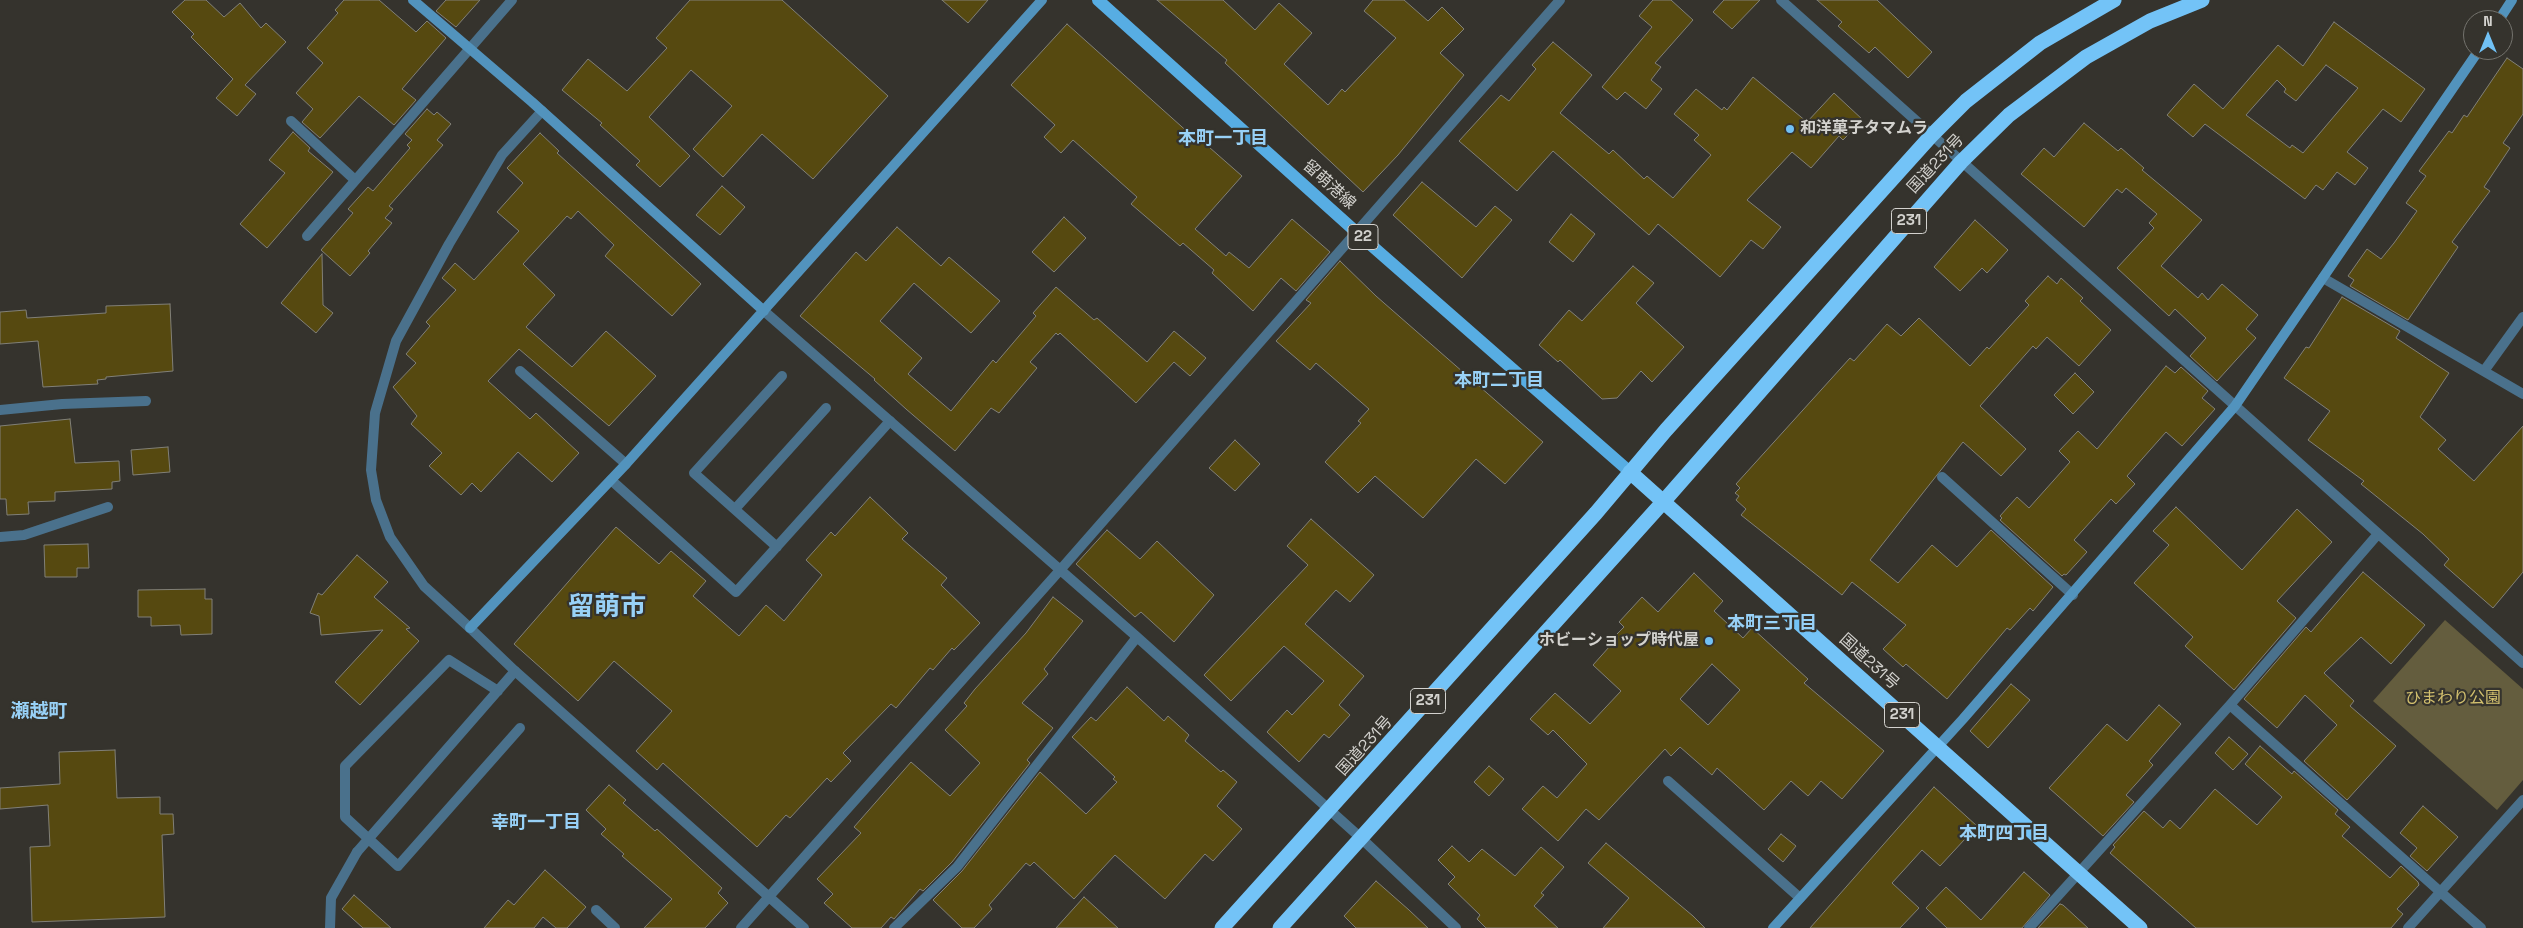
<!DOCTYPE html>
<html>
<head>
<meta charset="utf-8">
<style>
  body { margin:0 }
  #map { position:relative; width:2523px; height:928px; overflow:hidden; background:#35332d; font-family:"Space Grotesk",sans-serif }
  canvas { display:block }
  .north { position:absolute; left:2463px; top:10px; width:50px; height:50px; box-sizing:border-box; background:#35332d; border:1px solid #74736d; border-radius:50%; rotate:0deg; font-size:14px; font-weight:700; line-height:20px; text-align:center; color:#d3d2ce }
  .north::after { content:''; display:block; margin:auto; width:18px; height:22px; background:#71c1f5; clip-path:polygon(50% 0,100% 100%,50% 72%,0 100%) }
</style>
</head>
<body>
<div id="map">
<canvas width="2523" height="928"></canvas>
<div class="north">N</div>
</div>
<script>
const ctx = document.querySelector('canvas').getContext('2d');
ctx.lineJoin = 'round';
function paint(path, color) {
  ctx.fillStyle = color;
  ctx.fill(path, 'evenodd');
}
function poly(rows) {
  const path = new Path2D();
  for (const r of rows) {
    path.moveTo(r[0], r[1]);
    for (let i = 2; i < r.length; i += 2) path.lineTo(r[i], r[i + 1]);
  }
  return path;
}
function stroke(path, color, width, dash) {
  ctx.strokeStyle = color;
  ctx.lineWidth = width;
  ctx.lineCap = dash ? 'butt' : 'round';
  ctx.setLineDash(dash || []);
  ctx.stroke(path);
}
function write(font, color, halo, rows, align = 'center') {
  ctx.font = font + ' "Space Grotesk","Noto Sans JP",sans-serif';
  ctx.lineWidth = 4.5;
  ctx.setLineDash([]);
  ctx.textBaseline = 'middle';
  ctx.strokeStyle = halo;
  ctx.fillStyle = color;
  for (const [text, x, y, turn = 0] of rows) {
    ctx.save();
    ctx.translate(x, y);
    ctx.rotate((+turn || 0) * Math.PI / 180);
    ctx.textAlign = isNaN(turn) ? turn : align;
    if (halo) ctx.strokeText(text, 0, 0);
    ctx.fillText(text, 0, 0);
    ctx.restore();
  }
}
const green = poly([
  [2445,620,2523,689,2523,780,2497,810,2373,701]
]);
const building = poly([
  [185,0,206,0,224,17,240,3,261,28,266,23,286,42,245,85,256,94,237,116,216,98,233,79,191,37,194,34,172,12,185,0],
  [344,0,379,0,416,32,427,21,446,38,402,89,416,100,394,125,359,96,320,138,302,122,313,109,296,93,323,63,307,48,338,13,335,10,344,0],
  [446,0,480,0,456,27,436,11,446,0],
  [690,0,782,0,888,96,813,179,762,134,723,177,693,149,732,106,691,70,649,117,690,156,660,187,636,165,640,161,600,125,602,123,562,90,588,59,627,91,667,48,656,38,690,0],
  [942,0,988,0,968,23,942,0],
  [1157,0,1223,0,1255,30,1279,3,1312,33,1284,64,1328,105,1342,89,1345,92,1396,38,1364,11,1373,0,1404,0,1428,21,1442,7,1464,29,1440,53,1464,75,1398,155,1363,192,1225,63,1227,60,1157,0],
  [1653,0,1671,0,1693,20,1655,63,1661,67,1651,80,1662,89,1646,109,1625,92,1617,100,1602,87,1652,27,1639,16,1653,0],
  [1724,0,1760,0,1732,29,1713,12,1724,0],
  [1817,0,1877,0,1932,52,1908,78,1875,47,1869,53,1838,26,1842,22,1817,0],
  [2334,22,2425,89,2401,122,2383,109,2347,152,2368,168,2355,185,2337,172,2323,190,2316,185,2305,199,2205,124,2193,137,2167,115,2194,84,2223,109,2278,45,2303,66,2334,22],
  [2326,65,2358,88,2303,153,2292,145,2290,148,2246,115,2277,80,2286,89,2284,92,2296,101,2326,65],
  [1067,24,1191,135,1193,133,1242,176,1195,229,1226,256,1229,252,1249,268,1292,219,1330,252,1296,291,1281,278,1253,311,1212,273,1214,270,1183,243,1180,246,1131,204,1137,197,1073,140,1061,153,1044,137,1055,125,1011,85,1067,24],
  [1553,42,1592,75,1560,113,1609,154,1613,150,1644,179,1647,176,1673,198,1711,155,1694,140,1699,135,1674,114,1696,89,1722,110,1724,107,1727,110,1753,77,1807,122,1834,93,1863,120,1843,140,1839,136,1811,168,1792,152,1747,200,1781,227,1763,249,1751,240,1720,277,1658,224,1649,235,1553,151,1517,191,1459,141,1501,95,1509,101,1536,69,1532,65,1553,42],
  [2507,58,2523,69,2523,114,2503,143,2510,148,2484,187,2490,191,2452,242,2458,247,2408,320,2350,286,2354,280,2348,276,2367,249,2381,259,2394,243,2417,211,2406,203,2426,176,2419,171,2449,131,2452,133,2464,115,2467,117,2507,58],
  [427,109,434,115,437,112,451,124,437,140,443,145,389,206,393,209,385,218,392,223,368,251,370,253,350,276,321,250,353,213,348,209,368,187,373,191,410,148,407,145,412,140,405,134,427,109],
  [2084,123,2118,151,2121,148,2144,168,2142,170,2202,220,2161,266,2198,298,2202,293,2208,300,2222,284,2258,315,2246,329,2256,338,2217,381,2190,356,2206,338,2175,309,2169,316,2117,268,2154,228,2149,223,2157,214,2126,188,2122,193,2117,189,2084,227,2021,174,2044,148,2054,157,2084,123],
  [293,132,310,148,308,151,333,172,267,248,240,224,285,173,269,160,293,132],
  [540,133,559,151,557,153,701,284,672,316,605,256,614,245,578,211,571,219,567,216,523,264,555,295,526,327,572,367,606,331,656,376,609,426,519,349,488,381,530,419,536,413,579,453,552,482,518,452,481,492,472,483,461,495,429,466,442,453,411,424,417,416,393,387,416,363,406,354,430,326,426,322,456,290,442,278,455,263,474,280,519,231,497,212,523,183,507,168,540,133],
  [1422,182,1476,227,1495,206,1512,220,1462,278,1393,215,1422,182],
  [722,186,745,207,720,235,696,215,722,186],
  [1571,214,1595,234,1573,262,1549,242,1571,214],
  [1064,217,1086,238,1054,272,1032,252,1064,217],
  [1975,220,2008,250,1987,273,1982,268,1960,291,1934,267,1975,220],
  [897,227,941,266,949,257,1000,301,971,333,914,283,880,321,922,358,908,374,951,411,993,360,996,363,1036,316,1033,313,1056,287,1094,320,1097,318,1147,362,1174,331,1206,358,1190,376,1174,362,1136,403,1060,333,1058,335,1056,333,1030,362,1037,368,999,413,991,408,955,451,906,409,874,380,875,379,800,316,856,252,866,261,897,227],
  [322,254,323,305,333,313,316,333,281,303,322,254],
  [1340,261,1376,296,1543,442,1505,484,1476,459,1423,518,1375,476,1358,493,1325,462,1361,423,1358,421,1369,409,1316,363,1310,370,1276,341,1311,303,1306,300,1340,261],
  [1633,266,1654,283,1636,303,1684,347,1652,382,1641,371,1617,398,1602,399,1560,360,1558,362,1539,345,1569,310,1582,321,1633,266],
  [2048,276,2057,284,2061,278,2083,298,2080,301,2111,330,2079,366,2047,337,2036,349,2033,346,1980,406,2026,449,2001,476,1963,442,1870,560,1898,583,1932,545,1957,567,1991,530,2053,587,2033,611,2030,608,2010,630,2007,628,1947,699,1906,664,1903,667,1883,649,1906,625,1852,582,1842,595,1741,515,1746,509,1736,500,1739,496,1735,493,1740,488,1736,484,1850,358,1854,361,1887,324,1901,336,1919,318,1970,366,1987,347,1989,349,2029,305,2025,301,2048,276],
  [2342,297,2400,331,2396,338,2449,373,2420,417,2446,440,2438,449,2474,481,2523,426,2523,572,2493,608,2444,565,2449,559,2423,534,2361,484,2364,481,2308,440,2330,411,2284,378,2306,347,2309,348,2342,297],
  [170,304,173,371,106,377,106,379,97,380,98,384,43,387,38,341,0,344,0,312,26,310,27,318,106,313,106,306,170,304],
  [2166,366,2175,373,2181,367,2208,391,2202,398,2215,409,2182,446,2166,432,2127,476,2135,484,2116,504,2111,499,2074,540,2087,552,2066,575,2064,574,2062,576,2000,520,2002,518,2000,516,2017,497,2029,508,2070,462,2059,451,2078,431,2097,449,2166,366],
  [2075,373,2094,392,2073,414,2054,395,2075,373],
  [70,419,75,463,119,461,120,481,112,482,112,489,55,492,55,501,28,502,29,514,7,515,6,499,0,499,0,426,70,419],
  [1235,440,1260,464,1235,491,1209,468,1235,440],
  [168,447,170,472,133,475,131,450,168,447],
  [870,497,908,533,902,539,947,578,941,585,980,623,954,650,952,648,933,670,930,668,896,708,891,704,843,753,851,761,831,782,827,778,790,818,786,815,757,847,663,763,657,770,636,751,672,711,614,661,578,701,514,644,616,527,659,564,671,551,706,581,693,596,739,636,766,605,784,621,822,575,806,560,831,532,835,536,870,497],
  [2176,507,2242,570,2297,509,2332,542,2277,601,2296,618,2234,690,2185,646,2193,637,2134,583,2169,545,2153,531,2176,507],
  [1311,519,1374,575,1350,602,1336,590,1305,624,1364,676,1339,705,1350,715,1329,738,1324,734,1299,762,1267,732,1287,710,1292,715,1324,681,1284,646,1231,701,1204,675,1308,565,1287,546,1311,519],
  [1107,530,1140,559,1157,541,1214,595,1174,642,1141,612,1135,617,1076,564,1107,530],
  [88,544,89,568,77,568,77,577,45,577,44,545,88,544],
  [357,555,388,582,374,597,410,628,406,629,419,641,360,705,335,682,383,630,321,635,319,616,310,613,318,593,322,595,357,555],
  [2363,572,2425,625,2391,664,2361,637,2324,673,2354,701,2350,706,2396,746,2347,800,2304,761,2337,725,2305,695,2277,728,2244,699,2306,627,2311,632,2363,572],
  [1694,573,1723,601,1714,611,1743,638,1752,628,1808,679,1804,683,1884,751,1842,799,1821,781,1808,796,1791,781,1764,810,1717,768,1712,775,1680,747,1671,756,1665,749,1599,820,1586,809,1558,841,1522,809,1543,786,1557,798,1587,764,1553,730,1548,735,1530,719,1555,693,1590,724,1621,691,1593,665,1618,637,1616,635,1624,627,1619,622,1642,597,1658,612,1694,573],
  [1712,664,1740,690,1708,725,1680,699,1712,664],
  [205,589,205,599,212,599,212,634,181,635,180,625,151,626,151,617,138,617,138,590,205,589],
  [1053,597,1083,621,1044,669,1048,674,1022,703,1053,728,1027,760,1030,763,952,862,923,891,920,889,894,919,891,917,881,928,852,928,824,903,833,894,817,879,861,833,854,827,911,762,950,796,980,763,945,730,967,706,964,703,975,689,1026,633,1053,597],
  [2011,684,2030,700,1988,748,1970,731,2011,684],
  [1127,687,1164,721,1168,716,1189,735,1185,741,1221,772,1223,770,1237,782,1217,806,1242,829,1213,861,1205,854,1165,899,1115,855,1074,899,1034,862,1030,866,1026,863,989,905,992,909,974,928,962,928,933,900,962,871,1040,772,1086,814,1117,782,1113,779,1115,777,1072,737,1091,717,1096,721,1127,687],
  [2159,705,2181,724,2149,761,2153,765,2126,795,2134,802,2103,836,2049,788,2107,724,2127,741,2159,705],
  [2229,737,2248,754,2233,770,2215,753,2229,737],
  [2260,746,2292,774,2294,771,2338,810,2335,814,2350,827,2342,836,2390,878,2401,866,2418,882,2419,885,2397,909,2403,914,2391,928,2196,928,2110,853,2115,847,2113,845,2144,811,2163,828,2170,820,2180,829,2215,789,2257,825,2282,797,2245,764,2260,746],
  [115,750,117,798,160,797,160,814,173,814,174,834,162,835,165,917,32,922,30,847,50,846,48,805,0,809,0,788,60,784,59,752,115,750],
  [1489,766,1504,779,1489,796,1474,782,1489,766],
  [609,785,626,800,623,803,655,831,657,829,722,888,718,893,728,903,705,928,644,928,672,899,622,856,624,854,601,834,606,829,586,810,609,785],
  [1934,787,1977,826,1940,866,1922,850,1892,883,1919,908,1900,928,1810,928,1934,787],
  [2423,806,2458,837,2427,871,2410,856,2417,848,2400,833,2423,806],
  [1781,834,1796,846,1783,862,1768,849,1781,834],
  [1606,843,1693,916,1705,928,1603,928,1629,898,1588,863,1606,843],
  [1452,846,1469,862,1482,849,1515,876,1541,847,1564,867,1541,893,1544,895,1534,906,1558,928,1486,928,1477,919,1480,915,1448,884,1455,877,1438,860,1452,846],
  [545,870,586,907,567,928,556,928,543,917,534,928,484,928,508,900,514,905,545,870],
  [2024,872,2050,895,2022,928,1947,928,1926,908,1946,887,1981,920,2024,872],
  [1376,881,1409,910,1428,928,1356,928,1344,916,1376,881],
  [354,895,391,928,363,928,342,909,354,895],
  [1084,897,1118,928,1056,928,1084,897],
  [2060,904,2063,905,2088,928,2038,928,2060,904]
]);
const lane = poly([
  [291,121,355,180],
  [2323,278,2523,394],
  [520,371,626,464],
  [2484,371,2523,317],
  [0,410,62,404,146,401],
  [1942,477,2073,595],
  [611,480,736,592,890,421],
  [735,509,826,408],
  [0,537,24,535,108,507],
  [777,547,694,473,782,376],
  [470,628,424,586,390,537,376,500,371,470,375,413,396,341,449,244,502,155,542,111],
  [498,691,449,660,345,766,345,817,398,866,520,728],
  [1668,781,1800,898],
  [357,852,515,671],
  [596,910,615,928]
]);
const street = poly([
  [1781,0,2523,663],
  [307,236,512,0],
  [764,311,1137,637,1362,839,1456,928],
  [470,628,515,671,804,928],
  [2230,705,2481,928],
  [330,928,331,898,357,852],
  [741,928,1061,569,1560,0],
  [894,928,957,867,1137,637],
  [2029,928,2230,705,2378,534],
  [2408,928,2523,800]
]);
const secondary = poly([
  [413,0,532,102,764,311],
  [2499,20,2512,0],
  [470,628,626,464,1042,0],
  [1773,928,1963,719,2235,406,2479,50]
]);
const primary = poly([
  [1098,0,1355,231,1630,472]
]);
const highway = poly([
  [1630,472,2140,928],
  [1222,928,1596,513,1666,430,1931,136,1966,101,2040,43,2114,0],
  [1280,928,1664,501,1961,162,2009,115,2086,57,2150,21,2202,0]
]);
const markers = [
  [1790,129,5,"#71c1f5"],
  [1709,641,5,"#71c1f5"]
];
const shields = [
  [1909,221,35],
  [1363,237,30],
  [1428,701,35],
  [1902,715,35]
];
const shieldNames = [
  ["231",1909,221],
  ["22",1363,237],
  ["231",1428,701],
  ["231",1902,715]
];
const poiNames = [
  ["和洋菓子タマムラ",1800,129],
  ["ホビーショップ時代屋",1699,641,"right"]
];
const streetNames = [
  ["国道231号",1936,164,-47],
  ["留萌港線",1329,185,42],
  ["国道231号",1869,662,42],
  ["国道231号",1365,746,-48]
];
const parkNames = [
  ["ひまわり公園",2453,699]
];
const neighbourhoodNames = [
  ["本町一丁目",1223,139],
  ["本町二丁目",1499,381],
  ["本町三丁目",1772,624],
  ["幸町一丁目",536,823],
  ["本町四丁目",2004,834]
];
const quarterNames = [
  ["瀬越町",39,712]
];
const townNames = [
  ["留萌市",607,608]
];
paint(green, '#645d3e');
paint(building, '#564910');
stroke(building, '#818078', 1);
stroke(lane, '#4a718c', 10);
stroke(street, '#4a718c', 10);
stroke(secondary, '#5293bd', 10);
stroke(primary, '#57ade3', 12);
stroke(highway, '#73c3f7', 15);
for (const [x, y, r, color] of markers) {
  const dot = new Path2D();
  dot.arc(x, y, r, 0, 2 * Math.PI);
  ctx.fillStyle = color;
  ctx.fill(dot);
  stroke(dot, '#35332d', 2);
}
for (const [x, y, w] of shields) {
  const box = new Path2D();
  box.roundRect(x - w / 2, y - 12.5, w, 25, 4);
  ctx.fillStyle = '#35332d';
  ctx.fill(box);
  stroke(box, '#d3d2ce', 1);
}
write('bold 15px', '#d3d2ce', null, shieldNames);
write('bold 16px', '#d3d2ce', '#35332d', poiNames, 'left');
write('16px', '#d3d2ce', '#35332d', streetNames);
write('16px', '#d3c06e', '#35332d', parkNames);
write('bold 18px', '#98d1f7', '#35332d', neighbourhoodNames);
write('bold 19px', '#98d1f7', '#35332d', quarterNames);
write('bold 26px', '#98d1f7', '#35332d', townNames);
</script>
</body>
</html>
